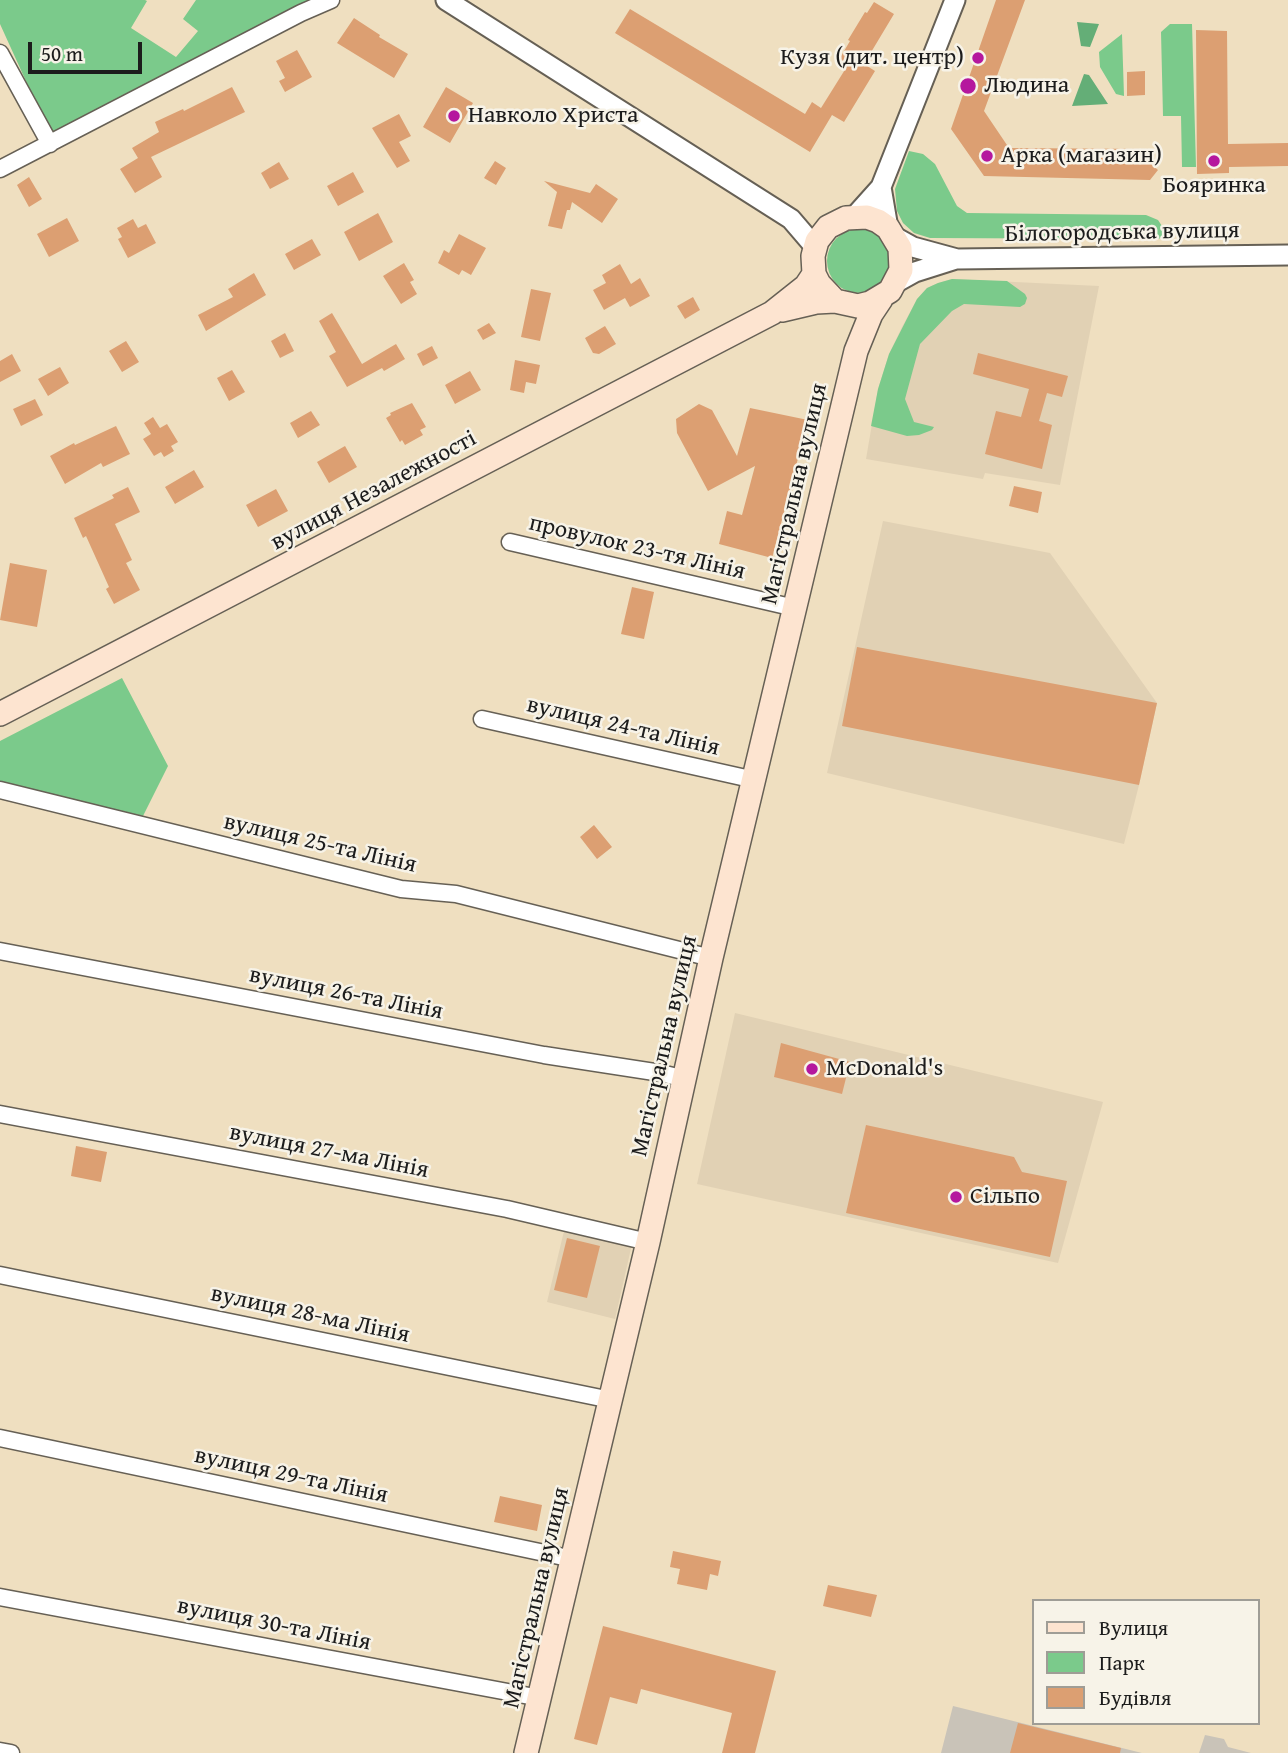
<!DOCTYPE html>
<html>
<head>
<meta charset="utf-8">
<style>
  body { margin:0 }
  #map { position:relative; width:1288px; height:1753px; overflow:hidden; background:#efdfc0; font-family:"Gentium Book Plus",serif }
  canvas { display:block }
  .legend { position:absolute; left:1032px; top:1599px; width:228px; height:126px; box-sizing:border-box; background:#f7f3e8; border:2px solid #9f9d96; margin:0; padding:9px 12px; list-style:none; font-size:21px; color:#1c1c1c }
  .legend li { display:flex; align-items:center; gap:14px; height:35px }
  .legend b { width:35px; border:2px solid #9f9d96 }
  .scale { position:absolute; left:28px; top:42px; width:114px; height:32px; box-sizing:border-box; border:4px solid #1c1c1c; border-top:0; padding-left:9px; font-size:21px; line-height:24px; white-space:nowrap; color:#1c1c1c; -webkit-text-stroke:5px #f7f3e8; paint-order:stroke }
</style>
</head>
<body>
<div id="map">
<canvas width="1288" height="1753"></canvas>
<ul class="legend">
<li><b style="height:9px;background:#fde4d0"></b>Вулиця</li>
<li><b style="height:19px;background:#7bca8b"></b>Парк</li>
<li><b style="height:19px;background:#dc9f72"></b>Будівля</li>
</ul>
<div class="scale">50 m</div>
</div>
<script>
const ctx = document.querySelector('canvas').getContext('2d');
ctx.lineJoin = 'round';
function paint(path, color) {
  ctx.fillStyle = color;
  ctx.fill(path, 'evenodd');
}
function poly(rows) {
  const path = new Path2D();
  for (const r of rows) {
    if (r.length === 3) {
      path.moveTo(r[0] + r[2], r[1]);
      path.arc(r[0], r[1], r[2], 0, 2 * Math.PI);
      continue;
    }
    path.moveTo(r[0], r[1]);
    for (let i = 2; i < r.length; i += 2) path.lineTo(r[i], r[i + 1]);
  }
  return path;
}
function stroke(path, color, width, dash) {
  ctx.strokeStyle = color;
  ctx.lineWidth = width;
  ctx.lineCap = dash ? 'butt' : 'round';
  ctx.setLineDash(dash || []);
  ctx.stroke(path);
}
function write(font, color, halo, rows, align = 'center') {
  ctx.font = font + ' "Gentium Book Plus",serif';
  ctx.lineWidth = 5;
  ctx.setLineDash([]);
  ctx.textBaseline = 'middle';
  ctx.strokeStyle = halo;
  ctx.fillStyle = color;
  for (const [text, x, y, turn = 0] of rows) {
    ctx.save();
    ctx.translate(x, y);
    ctx.rotate((+turn || 0) * Math.PI / 180);
    ctx.textAlign = isNaN(turn) ? turn : align;
    if (halo) ctx.strokeText(text, 0, 0);
    ctx.fillText(text, 0, 0);
    ctx.restore();
  }
}
const built = poly([
  [952,279,1099,286,1060,485,985,473,983,479,866,459,878,389,889,354,902,327,917,299,927,288,938,283],
  [883,521,1050,553,1157,703,1139,785,1124,844,827,773],
  [735,1013,1103,1102,1058,1263,697,1184],
  [564,1231,632,1244,615,1319,547,1302]
]);
const industrial = poly([
  [953,1706,1142,1753,941,1753],
  [1205,1735,1224,1739,1228,1747,1251,1753,1199,1753]
]);
const green = poly([
  [0,0,145,0,147,1,131,28,176,57,198,31,183,19,196,0,316,0,50,134,0,24],
  [1170,24,1192,24,1196,167,1182,167,1181,116,1163,116,1161,32],
  [1122,34,1124,96,1116,94,1100,67,1099,52],
  [909,151,923,154,935,164,957,206,967,213,1146,215,1158,220,1164,229,1163,235,1159,239,1153,239,930,238,914,233,903,223,897,211,895,189],
  [859,261,32],
  [952,279,1007,281,1025,294,1027,298,1025,304,1020,307,964,304,952,311,920,344,905,399,914,422,934,427,932,430,919,435,907,436,871,426,878,389,889,354,917,299,927,288,938,283],
  [122,678,168,766,143,816,0,782,0,741]
]);
const forest = poly([
  [1077,22,1099,24,1090,47,1081,46],
  [1084,74,1089,75,1108,104,1072,106]
]);
const building = poly([
  [996,0,1025,0,984,111,1009,148,1150,149,1150,163,1158,170,1150,180,984,176,951,129],
  [874,2,894,14,864,64,875,71,844,122,832,115,810,152,615,33,630,9,805,114,812,102,821,108,846,68,837,63,850,41,848,40,865,12,867,13],
  [354,18,380,35,379,37,408,54,394,78,337,43],
  [1196,30,1227,31,1228,144,1288,143,1288,166,1229,167,1229,173,1197,174],
  [297,50,312,77,285,92,279,81,285,78,276,61],
  [1145,71,1145,95,1127,96,1127,72],
  [232,87,245,112,151,157,162,177,135,193,120,169,138,158,132,148,159,132,155,122,183,109,184,111],
  [446,87,473,103,450,143,423,127],
  [399,114,411,136,399,142,410,161,397,168,372,128],
  [495,161,506,168,496,185,484,178],
  [279,162,289,179,270,189,261,173],
  [353,172,364,192,338,206,327,186],
  [29,177,42,199,29,207,17,185],
  [544,181,590,193,596,184,618,199,602,223,572,202,570,210,567,210,562,229,548,226,557,192],
  [378,213,393,242,359,261,344,232],
  [67,218,79,241,49,257,37,234],
  [133,219,138,228,146,224,156,243,128,258,118,239,122,237,117,228],
  [459,234,486,248,471,275,462,270,459,275,438,263,444,250,449,253],
  [312,239,321,255,294,270,285,254],
  [404,263,414,280,410,282,417,294,401,304,383,276],
  [620,264,631,284,640,278,650,296,630,307,625,298,604,310,593,290,606,283,602,275],
  [254,273,266,295,206,331,198,315,233,297,228,289],
  [531,289,551,293,540,341,521,337],
  [693,297,700,310,685,319,677,306],
  [332,313,362,364,396,344,405,359,384,371,382,368,347,387,329,356,336,352,319,321],
  [489,323,496,333,483,340,477,330],
  [605,326,616,344,599,354,593,353,585,338],
  [285,333,294,351,280,358,271,341],
  [126,341,139,362,122,372,109,351],
  [432,346,438,358,423,366,417,354],
  [978,353,1068,376,1062,397,1047,393,1039,421,1052,425,1042,469,985,454,996,411,1021,417,1029,389,973,374],
  [12,354,21,371,0,382,0,361],
  [515,360,540,365,536,384,526,382,524,393,510,390],
  [60,367,69,383,48,396,38,379],
  [232,370,245,392,229,401,217,378],
  [470,371,481,390,455,404,445,385],
  [35,399,43,415,21,426,13,409],
  [412,403,426,427,420,430,423,435,405,445,402,440,400,442,386,418,391,415,390,413],
  [699,404,712,410,737,456,750,408,808,420,772,558,719,544,727,511,742,515,755,466,708,491,677,433,676,419],
  [311,411,320,425,298,438,290,423],
  [153,417,160,428,167,424,178,442,171,446,174,451,164,457,161,452,154,456,143,439,151,434,144,423],
  [116,426,130,454,103,467,101,463,65,484,50,456,74,443,75,445],
  [345,446,357,467,329,483,317,462],
  [194,470,204,487,175,504,165,487],
  [1014,486,1042,492,1038,513,1009,506],
  [128,487,140,512,115,524,132,560,126,563,140,590,114,604,106,589,109,587,86,536,83,538,74,518,114,498,112,495],
  [276,489,288,511,258,527,246,505],
  [10,563,47,570,37,627,0,620],
  [632,587,654,592,644,639,621,634],
  [857,647,1157,703,1139,785,842,726],
  [594,825,612,847,597,859,580,837],
  [781,1043,850,1062,842,1094,774,1077],
  [866,1125,1014,1157,1022,1172,1067,1181,1050,1257,846,1213],
  [76,1146,107,1152,101,1182,71,1176],
  [567,1238,600,1246,587,1298,554,1290],
  [500,1496,542,1505,537,1531,494,1522],
  [673,1551,721,1561,718,1576,710,1574,707,1590,677,1584,680,1569,670,1567],
  [828,1585,877,1595,871,1617,823,1606],
  [603,1626,776,1671,755,1753,722,1753,732,1713,641,1689,637,1704,610,1697,597,1745,574,1739],
  [1018,1723,1121,1748,1120,1753,1010,1753]
]);
const minor = poly([
  [0,53,50,144],
  [0,169,301,13,331,0],
  [510,542,795,608],
  [482,719,755,780],
  [0,790,401,889,456,894,711,958],
  [0,951,544,1055,661,1073,685,1079],
  [0,1114,507,1209,648,1242],
  [0,1275,611,1400],
  [0,1438,573,1559],
  [0,1597,540,1698],
  [0,1751,11,1753]
]);
const tertiary = poly([
  [446,0,791,219,815,247],
  [881,187,888,228],
  [855,216,881,187,955,0],
  [895,237,913,247,957,259,1288,255],
  [897,282,915,272,956,259]
]);
const secondary = poly([
  [782,310,816,302,835,301,858,306,870,303,890,291,901,270,900,248,888,228,878,221,867,217,846,218,828,227,817,241,813,256,814,274,819,284,835,301],
  [0,714,772,313,806,286,814,274],
  [526,1753,648,1242,711,958,856,351,871,314,881,299]
]);
const markers = [
  [978,58,7,"#b5179e"],
  [968,86,9,"#b5179e"],
  [454,116,7,"#b5179e"],
  [987,156,7,"#b5179e"],
  [1214,161,7,"#b5179e"],
  [812,1069,7,"#b5179e"],
  [956,1197,7,"#b5179e"]
];
const poiNames = [
  ["Кузя (дит. центр)",964,58,"right"],
  ["Людина",984,86],
  ["Навколо Христа",468,116],
  ["Арка (магазин)",1001,156],
  ["Бояринка",1214,186,"center"],
  ["McDonald's",826,1069],
  ["Сільпо",970,1197]
];
const streetNames = [
  ["Білогородська вулиця",1122,233,-1],
  ["вулиця Незалежності",374,491,-28],
  ["Магістральна вулиця",795,494,-77],
  ["провулок 23-тя Лінія",637,548,13],
  ["вулиця 24-та Лінія",623,727,13],
  ["вулиця 25-та Лінія",320,844,13],
  ["вулиця 26-та Лінія",346,994,11],
  ["Магістральна вулиця",665,1046,-77],
  ["вулиця 27-ма Лінія",329,1152,11],
  ["вулиця 28-ма Лінія",310,1315,12],
  ["вулиця 29-та Лінія",291,1476,12],
  ["Магістральна вулиця",537,1598,-77],
  ["вулиця 30-та Лінія",274,1625,11]
];
paint(built, '#e1d1b4');
paint(industrial, '#c9c3b8');
paint(green, '#7bca8b');
paint(forest, '#64ae77');
paint(building, '#dc9f72');
stroke(minor, '#666055', 19);
stroke(tertiary, '#666055', 23);
stroke(secondary, '#666055', 26);
stroke(minor, '#fff', 16);
stroke(tertiary, '#fff', 19);
stroke(secondary, '#fde4d0', 23);
for (const [x, y, r, color] of markers) {
  const dot = new Path2D();
  dot.arc(x, y, r, 0, 2 * Math.PI);
  ctx.fillStyle = color;
  ctx.fill(dot);
  stroke(dot, '#f7f3e8', 2.5);
}
write('24px', '#1c1c1c', '#f7f3e8', poiNames, 'left');
write('24px', '#1c1c1c', '#f7f3e8', streetNames);
</script>
</body>
</html>
